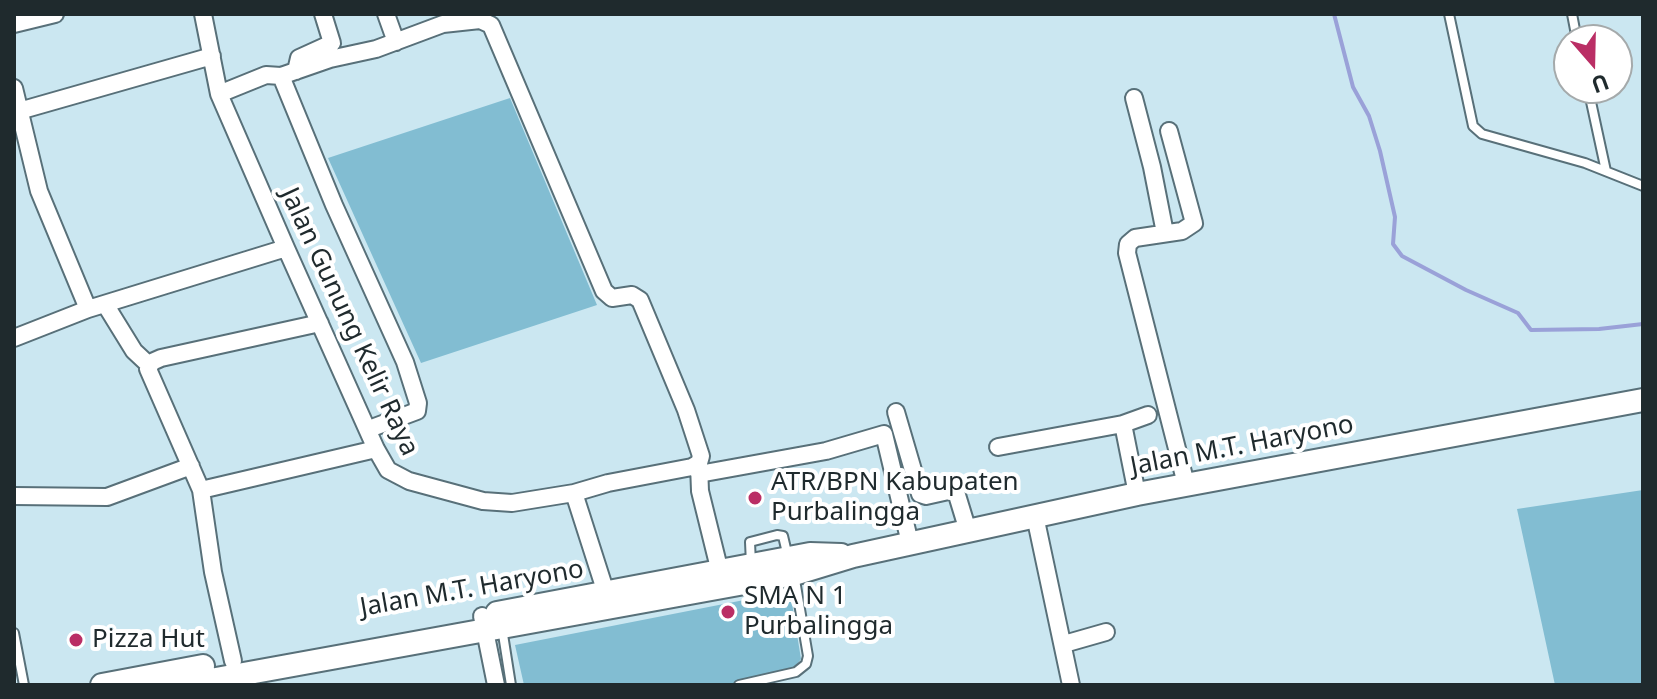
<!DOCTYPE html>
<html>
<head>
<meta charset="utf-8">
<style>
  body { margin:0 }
  #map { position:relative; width:1657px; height:699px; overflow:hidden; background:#cbe7f1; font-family:"Noto Sans",sans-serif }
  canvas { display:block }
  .frame { position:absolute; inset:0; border:16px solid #1f2a2d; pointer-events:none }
  .north { position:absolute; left:1553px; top:24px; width:80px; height:80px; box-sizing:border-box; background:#fff; border:2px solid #a5aaab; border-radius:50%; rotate:160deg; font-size:22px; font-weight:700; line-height:32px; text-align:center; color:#1f2a2d }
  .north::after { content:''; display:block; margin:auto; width:28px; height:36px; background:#ba2e65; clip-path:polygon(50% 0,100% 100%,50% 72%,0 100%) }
</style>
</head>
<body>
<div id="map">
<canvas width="1657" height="699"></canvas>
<div class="frame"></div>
<div class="north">U</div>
</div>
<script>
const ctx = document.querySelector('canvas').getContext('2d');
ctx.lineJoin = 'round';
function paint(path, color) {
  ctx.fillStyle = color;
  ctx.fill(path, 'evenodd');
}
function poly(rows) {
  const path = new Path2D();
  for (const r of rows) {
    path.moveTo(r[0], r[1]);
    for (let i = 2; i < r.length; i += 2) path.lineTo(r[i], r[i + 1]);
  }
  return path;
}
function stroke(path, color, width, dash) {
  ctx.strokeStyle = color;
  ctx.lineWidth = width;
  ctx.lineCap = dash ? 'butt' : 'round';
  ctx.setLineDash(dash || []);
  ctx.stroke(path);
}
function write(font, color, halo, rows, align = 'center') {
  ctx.font = font + ' "Noto Sans",sans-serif';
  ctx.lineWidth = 8;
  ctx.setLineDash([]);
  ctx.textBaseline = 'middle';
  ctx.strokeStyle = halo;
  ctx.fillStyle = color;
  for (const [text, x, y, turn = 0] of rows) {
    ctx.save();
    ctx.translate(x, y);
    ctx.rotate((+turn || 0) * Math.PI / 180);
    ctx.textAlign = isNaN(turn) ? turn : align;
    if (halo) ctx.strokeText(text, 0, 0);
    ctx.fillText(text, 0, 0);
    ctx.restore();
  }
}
const green = poly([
  [510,98,597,305,421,363,328,158],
  [1643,490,1643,685,1555,685,1517,509],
  [790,591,801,659,792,671,725,685,524,685,515,645]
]);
const stream = poly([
  [1334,14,1353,87,1369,116,1380,151,1395,217,1393,244,1402,256,1466,290,1518,313,1531,330,1599,329,1643,324]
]);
const lane = poly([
  [1449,14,1473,126,1482,134,1585,163,1643,186],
  [1572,14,1577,40],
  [1588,88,1606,171],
  [751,564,750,542,777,535,783,536,788,557],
  [502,628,511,685],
  [14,633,24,685],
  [739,685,796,672,806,664,808,656,794,574]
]);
const street = poly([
  [203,14,219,94,286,248,376,449,388,470,409,481,483,501,512,503,574,493],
  [386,14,396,42],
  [14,24,55,14],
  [296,71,299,58,332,43,323,14],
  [281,76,330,59,376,49,443,24,480,20,491,25,604,291,612,298,632,295,640,300,686,410,701,456,699,463,692,467,608,483,574,493,606,593],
  [14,88,39,191,88,309],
  [219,94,266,75,281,76,334,205,405,362,418,403,417,411,369,429],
  [1134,98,1152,167,1165,233],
  [19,111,212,56],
  [1169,131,1194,223,1182,231,1135,238,1128,244,1127,253,1186,484],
  [105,304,134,351,149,365],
  [14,338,88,309,286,248],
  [896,412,920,494,926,496,953,490,957,495,968,531],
  [1123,424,1148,415],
  [998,447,1123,424,1137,494],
  [699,465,700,491,720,572],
  [699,474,826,451,884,434,910,543],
  [201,490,376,449],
  [14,496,107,497,191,466],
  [1035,516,1071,685],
  [482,616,496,685],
  [1064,644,1106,632],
  [233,661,213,572,201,490,148,369,152,362,161,358,320,323]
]);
const secondary = poly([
  [497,613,810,554,841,555],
  [102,685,203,666],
  [183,685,794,574,853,556,1137,494,1643,400]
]);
const markers = [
  [755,498,8,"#ba2e65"],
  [728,612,8,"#ba2e65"],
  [76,640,8,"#ba2e65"]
];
const streetNames = [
  ["Jalan Gunung Kelir Raya",349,322,65],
  ["Jalan M.T. Haryono",1242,446,-11],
  ["Jalan M.T. Haryono",472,589,-10]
];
const poiNames = [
  ["ATR/BPN Kabupaten",771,483],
  ["Purbalingga",771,513],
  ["SMA N 1",744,597],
  ["Purbalingga",744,627],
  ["Pizza Hut",92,640]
];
paint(green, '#82bdd2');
stroke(stream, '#9aa1d8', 4);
stroke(lane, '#587079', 12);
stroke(street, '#587079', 20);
stroke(secondary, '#587079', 26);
stroke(lane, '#fff', 8);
stroke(street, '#fff', 16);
stroke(secondary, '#fff', 22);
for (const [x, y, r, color] of markers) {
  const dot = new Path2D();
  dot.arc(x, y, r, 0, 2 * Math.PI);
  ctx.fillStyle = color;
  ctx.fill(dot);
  stroke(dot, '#fff', 3);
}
write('26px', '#1f2a2d', '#fff', streetNames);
write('26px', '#1f2a2d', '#fff', poiNames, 'left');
</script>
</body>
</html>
